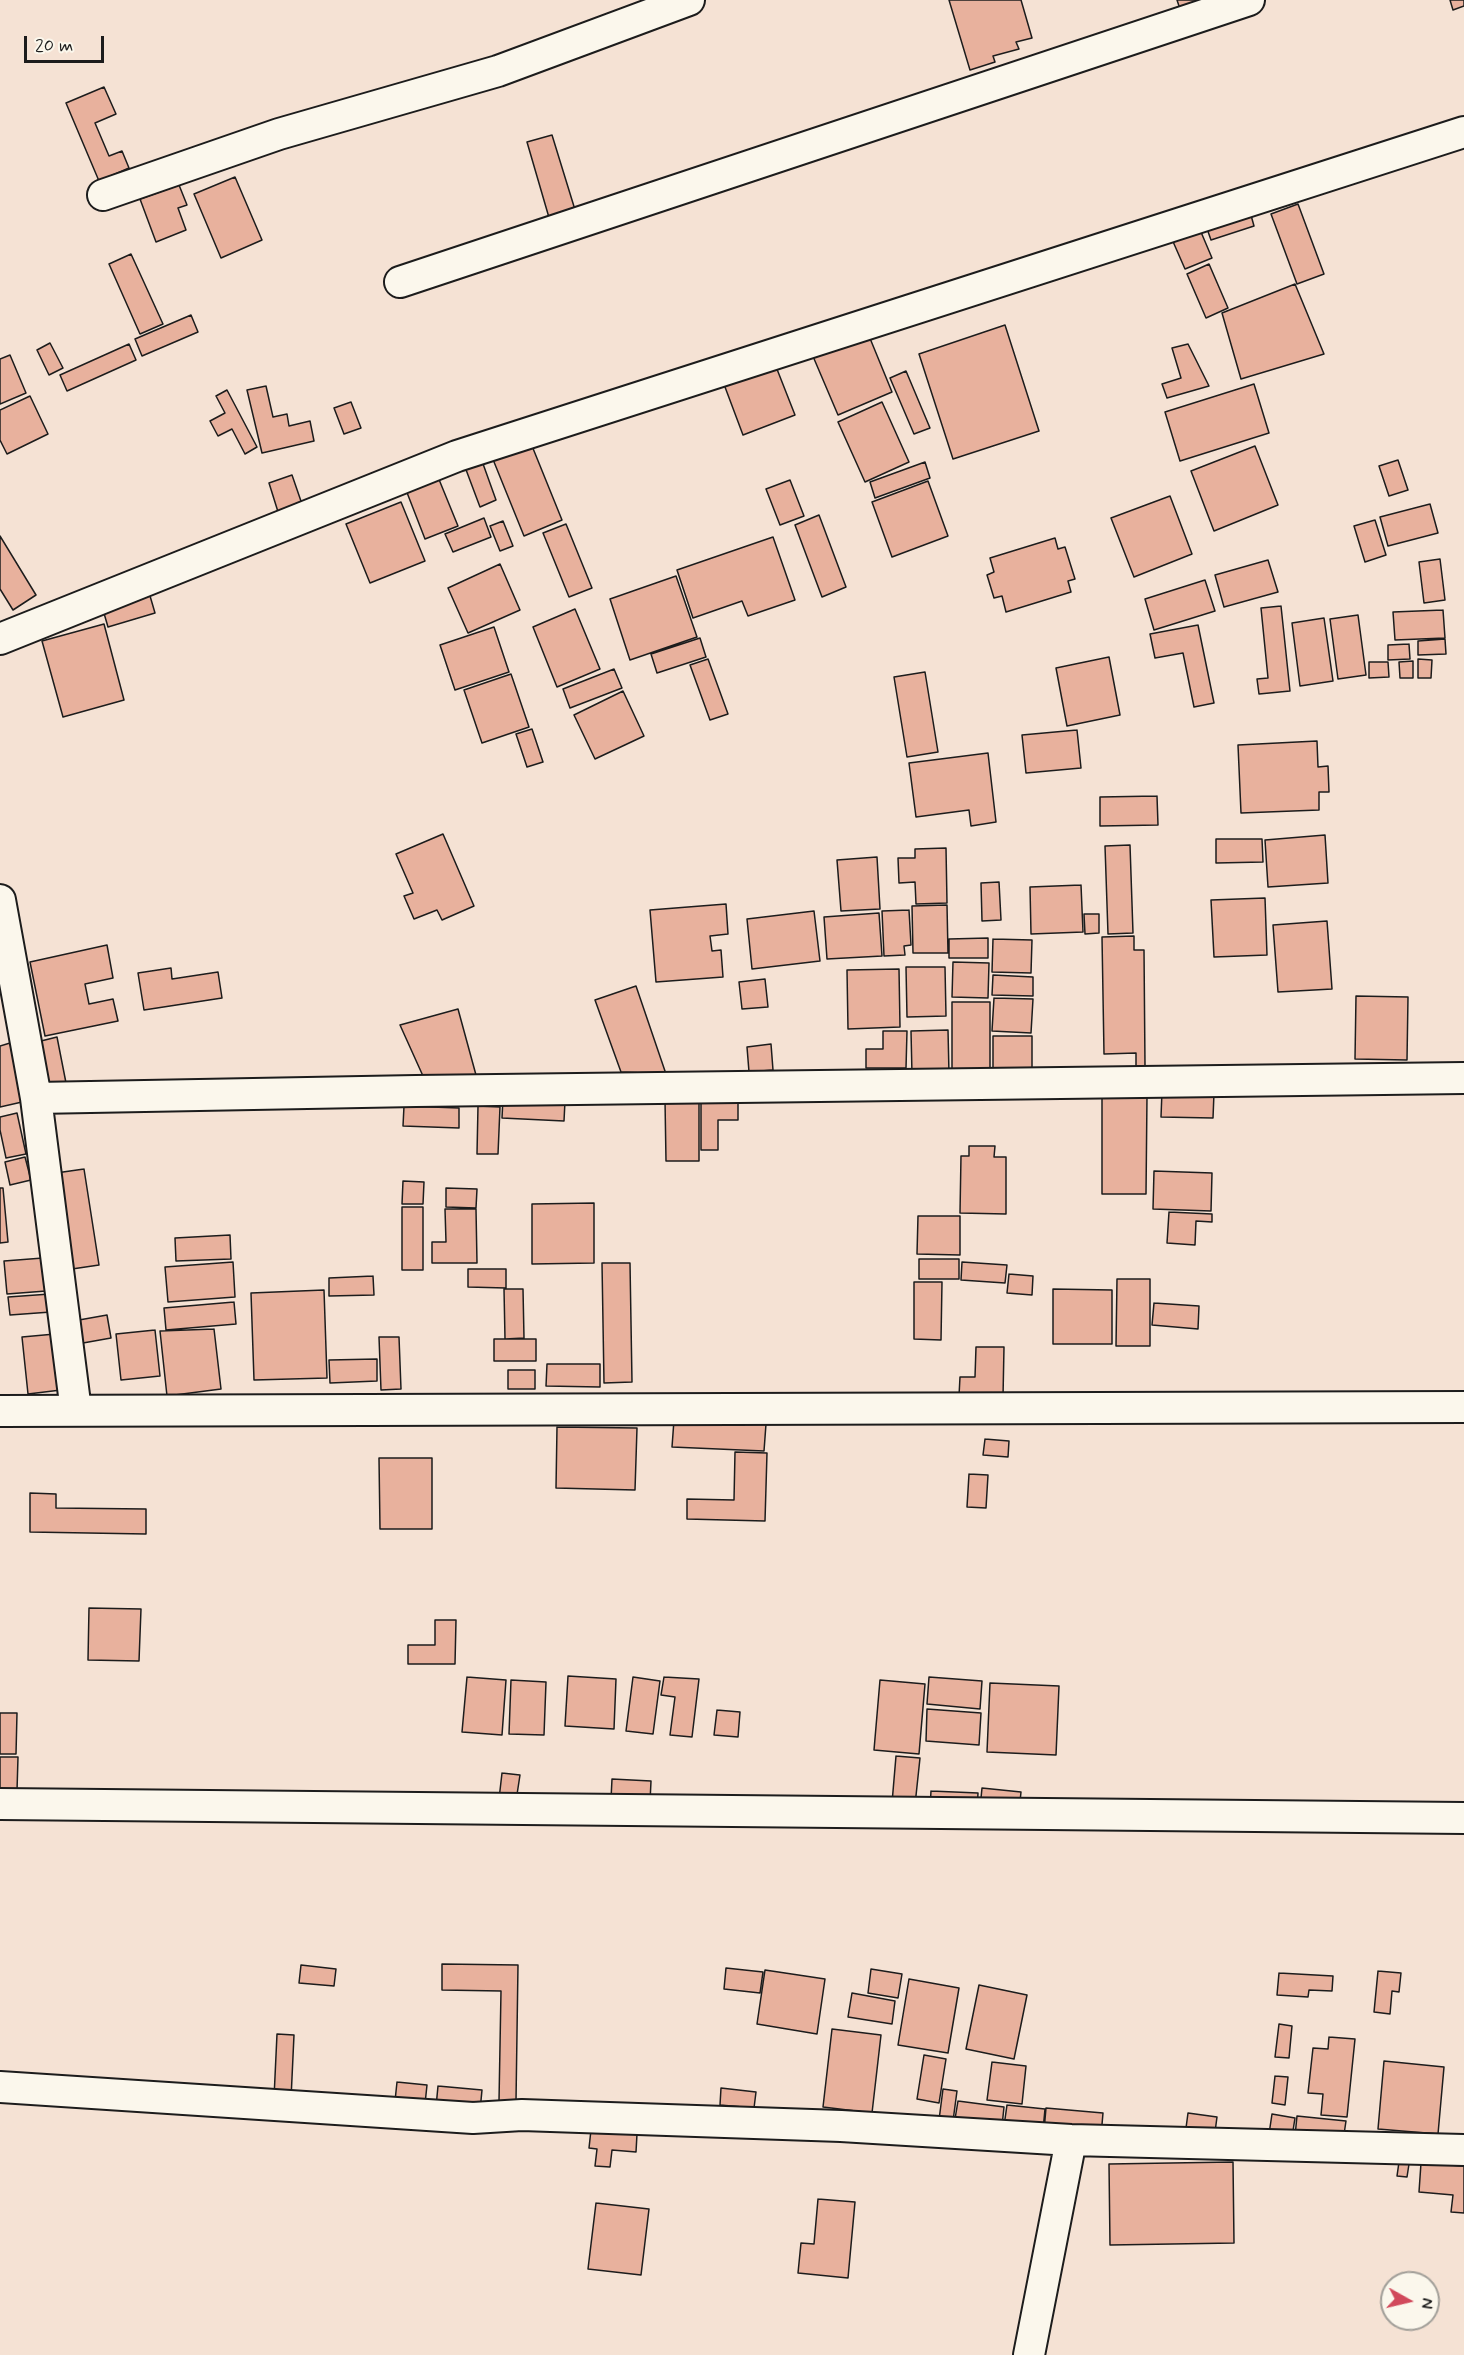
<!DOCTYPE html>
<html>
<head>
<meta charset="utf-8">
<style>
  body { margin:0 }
  #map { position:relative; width:1464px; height:2355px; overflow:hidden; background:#f5e2d4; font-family:Mynerve,sans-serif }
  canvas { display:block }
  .north { position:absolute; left:1380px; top:2271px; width:60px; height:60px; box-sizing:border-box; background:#fbf7ec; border:2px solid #a29f99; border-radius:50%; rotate:98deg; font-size:16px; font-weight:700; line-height:24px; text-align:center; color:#1c1c1c }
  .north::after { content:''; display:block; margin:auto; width:21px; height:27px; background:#d1495b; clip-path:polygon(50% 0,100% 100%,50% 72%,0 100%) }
  .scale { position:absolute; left:24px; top:36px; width:80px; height:27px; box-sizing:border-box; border:3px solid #1c1c1c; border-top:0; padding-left:8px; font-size:18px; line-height:21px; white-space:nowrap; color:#1c1c1c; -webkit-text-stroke:4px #fbf7ec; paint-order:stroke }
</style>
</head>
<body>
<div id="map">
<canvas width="1464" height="2355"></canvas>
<div class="north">N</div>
<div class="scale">20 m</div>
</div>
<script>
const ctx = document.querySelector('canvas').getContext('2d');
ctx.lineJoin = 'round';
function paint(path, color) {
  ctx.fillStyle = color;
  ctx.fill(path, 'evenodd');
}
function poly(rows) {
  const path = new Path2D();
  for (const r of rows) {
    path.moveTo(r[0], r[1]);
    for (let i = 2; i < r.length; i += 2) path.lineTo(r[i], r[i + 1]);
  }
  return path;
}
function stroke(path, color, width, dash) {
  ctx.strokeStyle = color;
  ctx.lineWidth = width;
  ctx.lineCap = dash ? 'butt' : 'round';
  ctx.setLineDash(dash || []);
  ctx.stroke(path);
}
const building = poly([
  [949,0,1021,0,1032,38,1016,42,1019,49,993,56,995,62,970,70,949,0],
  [1177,0,1215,0,1180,9,1177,0],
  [1450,0,1464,0,1464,6,1453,10,1450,0],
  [104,87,116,114,95,123,109,156,122,151,129,168,99,181,66,103,104,87],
  [552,135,576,213,550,221,527,142,552,135],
  [235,177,262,240,221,258,194,194,235,177],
  [179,185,187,205,178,208,186,230,156,242,140,199,179,185],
  [1298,204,1324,274,1297,284,1271,214,1298,204],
  [1249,208,1254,226,1211,240,1205,223,1249,208],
  [1198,225,1212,258,1185,269,1171,237,1198,225],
  [131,254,163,324,140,334,109,264,131,254],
  [1209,264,1228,308,1206,318,1187,274,1209,264],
  [1295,284,1324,354,1241,379,1222,313,1295,284],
  [191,315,198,332,142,356,135,339,191,315],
  [1005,325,1039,431,953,459,919,354,1005,325],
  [867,331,892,392,838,415,812,354,867,331],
  [50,343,63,368,49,375,37,350,50,343],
  [129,344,136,360,67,391,60,375,129,344],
  [1188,344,1209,386,1167,398,1162,384,1181,378,1172,348,1188,344],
  [10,355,26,393,0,404,0,359,10,355],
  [773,359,795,415,743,435,722,379,773,359],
  [906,371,930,428,914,434,890,378,906,371],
  [1254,384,1269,433,1180,461,1165,412,1254,384],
  [266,386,273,417,287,414,289,426,310,421,314,441,262,453,247,390,266,386],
  [227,390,257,447,245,454,232,429,218,436,210,421,225,413,216,396,227,390],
  [30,396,48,434,7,454,0,440,0,410,30,396],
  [351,402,361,428,344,434,334,408,351,402],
  [882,402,909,462,865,482,838,422,882,402],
  [530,441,562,520,524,536,492,457,530,441],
  [1255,446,1278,505,1214,531,1191,471,1255,446],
  [1398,460,1408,490,1389,496,1379,466,1398,460],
  [482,461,496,500,480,507,465,467,482,461],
  [925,462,930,478,875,498,870,482,925,462],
  [292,475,303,507,279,515,269,483,292,475],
  [438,477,458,526,425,539,406,490,438,477],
  [790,480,804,516,780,525,766,489,790,480],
  [928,481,948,536,892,557,872,502,928,481],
  [1170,496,1192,554,1134,577,1111,518,1170,496],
  [401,502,425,561,370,583,346,524,401,502],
  [1430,504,1438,533,1388,546,1380,517,1430,504],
  [819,515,846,587,822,597,795,525,819,515],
  [484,518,491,537,453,552,445,534,484,518],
  [1375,520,1386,555,1365,562,1354,526,1375,520],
  [503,521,513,546,500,551,490,526,503,521],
  [566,524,592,588,569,597,543,533,566,524],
  [0,536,36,595,13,610,0,589,0,536],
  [773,537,795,600,748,616,742,601,693,618,677,570,773,537],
  [1055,538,1058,549,1065,547,1075,579,1068,581,1071,592,1006,612,1002,596,994,598,987,575,994,572,990,558,1055,538],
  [1440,559,1445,600,1424,603,1419,562,1440,559],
  [1268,560,1278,592,1224,607,1215,575,1268,560],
  [500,564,520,610,468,633,448,588,500,564],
  [676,576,697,637,630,660,610,599,676,576],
  [1205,580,1215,611,1154,630,1145,599,1205,580],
  [148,589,155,613,108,627,101,603,148,589],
  [1281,606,1290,691,1259,694,1257,679,1268,678,1261,608,1281,606],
  [575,609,600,669,557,687,533,627,575,609],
  [1443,610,1445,638,1395,640,1393,612,1443,610],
  [1358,615,1366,675,1338,679,1330,619,1358,615],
  [1324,618,1333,681,1300,686,1292,623,1324,618],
  [104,624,124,700,63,717,42,641,104,624],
  [1198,625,1214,703,1194,707,1183,653,1155,658,1150,634,1198,625],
  [494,627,509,672,455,690,440,645,494,627],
  [700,638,706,657,657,673,651,654,700,638],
  [1445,639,1446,654,1418,655,1418,641,1445,639],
  [1409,644,1410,659,1388,660,1388,645,1409,644],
  [1109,657,1120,715,1067,726,1056,668,1109,657],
  [708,659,728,714,710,720,690,665,708,659],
  [1418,659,1432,660,1431,678,1418,678,1418,659],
  [1413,661,1413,678,1400,678,1399,662,1413,661],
  [1369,662,1388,662,1389,677,1369,678,1369,662],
  [614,669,622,688,570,708,563,689,614,669],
  [925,672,938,752,907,757,894,677,925,672],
  [511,674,529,727,482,743,464,690,511,674],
  [623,691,644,736,595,759,574,715,623,691],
  [532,729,543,762,527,767,516,734,532,729],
  [1077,730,1081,768,1026,773,1022,735,1077,730],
  [1317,741,1318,767,1328,766,1329,792,1319,792,1319,810,1241,813,1238,745,1317,741],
  [988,753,996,822,971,826,969,810,916,817,909,763,988,753],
  [1157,796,1158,825,1100,826,1100,797,1157,796],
  [443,834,474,906,442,920,437,910,414,919,404,896,413,893,396,854,443,834],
  [1325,835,1328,883,1268,887,1265,840,1325,835],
  [1216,839,1262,839,1263,862,1216,863,1216,839],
  [1130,845,1133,933,1108,934,1105,846,1130,845],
  [946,848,947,903,916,904,915,882,899,883,898,858,915,858,915,849,946,848],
  [877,857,880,909,841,911,837,860,877,857],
  [999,882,1001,920,982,921,981,883,999,882],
  [1081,885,1083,932,1031,934,1030,887,1081,885],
  [1265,898,1267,955,1214,957,1211,900,1265,898],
  [726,904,728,934,710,936,712,951,721,950,723,977,656,982,650,910,726,904],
  [947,905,948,953,913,953,912,906,947,905],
  [909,910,911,945,904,946,905,955,884,956,882,911,909,910],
  [814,911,820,961,752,969,747,919,814,911],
  [879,913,882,956,827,959,824,917,879,913],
  [1084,914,1099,914,1099,933,1085,934,1084,914],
  [1327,921,1332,989,1278,992,1273,925,1327,921],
  [1134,936,1134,950,1144,950,1145,1066,1136,1066,1136,1053,1104,1054,1102,937,1134,936],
  [988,938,988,958,949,958,949,939,988,938],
  [993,939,1032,940,1031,973,992,972,993,939],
  [107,945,113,978,85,984,89,1004,113,999,118,1021,45,1036,30,962,107,945],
  [953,962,989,963,988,998,952,997,953,962],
  [906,967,945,967,946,1016,907,1017,906,967],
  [171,968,172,979,218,972,222,998,144,1010,138,973,171,968],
  [899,969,900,1027,848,1029,847,970,899,969],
  [993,975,1033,977,1033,996,992,995,993,975],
  [765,979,768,1007,742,1009,739,982,765,979],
  [636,986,666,1074,621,1072,595,1000,636,986],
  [1356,996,1408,997,1407,1060,1355,1059,1356,996],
  [994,998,1033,999,1031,1033,992,1031,994,998],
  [952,1002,990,1002,990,1072,952,1072,952,1002],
  [458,1009,476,1075,423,1076,400,1025,458,1009],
  [948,1030,949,1074,912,1075,911,1031,948,1030],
  [883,1031,907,1031,906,1068,866,1068,866,1049,883,1049,883,1031],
  [993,1036,1032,1036,1032,1070,993,1071,993,1036],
  [57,1037,67,1088,47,1092,37,1042,57,1037],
  [10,1043,22,1102,0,1107,0,1046,10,1043],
  [771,1044,773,1070,749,1072,747,1047,771,1044],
  [1162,1091,1214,1093,1213,1118,1161,1117,1162,1091],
  [1102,1095,1147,1096,1146,1194,1102,1194,1102,1095],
  [503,1098,565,1101,564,1121,502,1118,503,1098],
  [665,1100,699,1100,699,1161,666,1161,665,1100],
  [738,1100,738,1120,718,1120,718,1150,701,1150,701,1101,738,1100],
  [404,1106,459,1108,459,1128,403,1126,404,1106],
  [478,1106,500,1107,498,1154,477,1154,478,1106],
  [17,1113,26,1154,6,1158,0,1130,0,1117,17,1113],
  [969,1146,995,1146,994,1157,1006,1157,1006,1214,960,1213,961,1156,969,1156,969,1146],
  [25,1157,31,1180,10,1185,5,1162,25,1157],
  [84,1169,99,1265,72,1269,56,1173,84,1169],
  [1154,1171,1212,1173,1211,1211,1153,1209,1154,1171],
  [403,1181,424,1182,423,1204,402,1204,403,1181],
  [0,1188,3,1188,8,1242,0,1243,0,1188],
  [446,1188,477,1189,476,1208,446,1207,446,1188],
  [594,1203,594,1263,532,1264,532,1204,594,1203],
  [402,1207,423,1207,423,1270,402,1270,402,1207],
  [445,1209,476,1209,477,1263,432,1263,432,1242,446,1242,445,1209],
  [1169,1212,1212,1214,1212,1222,1196,1221,1195,1245,1167,1243,1169,1212],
  [918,1216,960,1216,960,1255,917,1254,918,1216],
  [230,1235,231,1259,176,1261,175,1238,230,1235],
  [43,1258,46,1291,7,1294,4,1261,43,1258],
  [919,1259,959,1259,959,1279,919,1279,919,1259],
  [233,1262,235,1297,168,1302,165,1267,233,1262],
  [962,1262,1007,1265,1005,1283,961,1280,962,1262],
  [602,1263,630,1263,632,1382,604,1383,602,1263],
  [468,1269,506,1269,506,1288,468,1287,468,1269],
  [1009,1274,1033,1276,1032,1295,1007,1293,1009,1274],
  [373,1276,374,1295,329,1296,329,1278,373,1276],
  [1117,1279,1150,1279,1150,1346,1116,1346,1117,1279],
  [914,1282,942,1282,941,1340,914,1339,914,1282],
  [504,1289,523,1289,524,1338,505,1339,504,1289],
  [1053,1289,1112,1290,1112,1344,1053,1344,1053,1289],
  [324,1290,327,1378,254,1380,251,1293,324,1290],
  [50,1294,51,1312,10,1315,8,1297,50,1294],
  [234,1302,236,1324,166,1330,164,1308,234,1302],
  [1154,1303,1199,1306,1198,1329,1152,1325,1154,1303],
  [107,1315,111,1338,83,1343,79,1320,107,1315],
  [214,1329,221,1389,167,1396,160,1331,214,1329],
  [155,1330,160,1376,121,1380,116,1334,155,1330],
  [55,1334,61,1390,28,1394,22,1337,55,1334],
  [379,1337,399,1337,401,1389,381,1390,379,1337],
  [494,1339,536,1339,536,1361,494,1361,494,1339],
  [976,1347,1004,1347,1003,1397,959,1396,960,1377,975,1377,976,1347],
  [377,1359,377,1381,330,1383,329,1360,377,1359],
  [547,1364,600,1364,600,1387,546,1386,547,1364],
  [508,1370,535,1370,535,1389,508,1389,508,1370],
  [674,1420,766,1424,764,1451,672,1447,674,1420],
  [557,1427,637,1428,635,1490,556,1488,557,1427],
  [985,1439,1009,1441,1008,1457,983,1455,985,1439],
  [735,1452,767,1453,765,1521,687,1519,687,1499,734,1500,735,1452],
  [379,1458,432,1458,432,1529,380,1529,379,1458],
  [969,1474,988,1475,986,1508,967,1507,969,1474],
  [30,1493,56,1494,56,1508,146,1509,146,1534,30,1532,30,1493],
  [89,1608,141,1609,139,1661,88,1660,89,1608],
  [435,1620,456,1620,455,1664,408,1664,408,1645,435,1645,435,1620],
  [568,1676,616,1679,614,1729,565,1726,568,1676],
  [467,1677,506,1680,502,1735,462,1732,467,1677],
  [633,1677,660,1681,653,1734,626,1731,633,1677],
  [664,1677,699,1679,692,1737,670,1735,675,1697,661,1695,664,1677],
  [929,1677,982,1681,980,1709,927,1704,929,1677],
  [511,1680,546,1682,544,1735,509,1734,511,1680],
  [880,1680,925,1684,919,1754,874,1750,880,1680],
  [990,1683,1059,1686,1056,1755,987,1752,990,1683],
  [927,1709,981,1713,979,1745,926,1741,927,1709],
  [717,1710,740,1712,738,1737,714,1735,717,1710],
  [0,1713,17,1713,16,1754,0,1754,0,1713],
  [896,1756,920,1758,915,1805,892,1803,896,1756],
  [0,1757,18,1757,17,1791,0,1791,0,1757],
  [502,1773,520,1775,516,1801,499,1799,502,1773],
  [612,1779,651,1781,650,1802,611,1799,612,1779],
  [982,1788,1021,1792,1019,1811,980,1808,982,1788],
  [931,1791,978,1793,977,1810,930,1808,931,1791],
  [442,1964,518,1965,516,2101,499,2101,501,1991,442,1990,442,1964],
  [301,1965,336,1969,334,1986,299,1983,301,1965],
  [726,1968,763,1972,760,1993,724,1989,726,1968],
  [871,1969,902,1974,898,1998,868,1993,871,1969],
  [765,1970,825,1979,817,2034,757,2024,765,1970],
  [1378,1971,1401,1973,1399,1992,1392,1991,1390,2014,1374,2012,1378,1971],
  [1279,1973,1333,1976,1332,1991,1309,1990,1308,1997,1277,1995,1279,1973],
  [909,1979,959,1988,948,2053,898,2045,909,1979],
  [979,1985,1027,1995,1014,2059,966,2049,979,1985],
  [852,1993,895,2001,892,2024,848,2017,852,1993],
  [1279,2024,1292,2026,1289,2058,1275,2057,1279,2024],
  [832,2029,881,2035,872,2113,823,2107,832,2029],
  [277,2034,294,2035,291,2099,274,2098,277,2034],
  [1329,2037,1355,2039,1347,2117,1321,2115,1323,2094,1308,2093,1313,2048,1328,2049,1329,2037],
  [924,2055,946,2059,939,2103,917,2099,924,2055],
  [1384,2061,1444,2067,1438,2134,1378,2129,1384,2061],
  [992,2062,1026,2066,1022,2104,987,2100,992,2062],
  [1275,2076,1288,2077,1285,2105,1272,2103,1275,2076],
  [397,2082,427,2085,425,2104,395,2101,397,2082],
  [438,2086,482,2090,480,2111,436,2107,438,2086],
  [721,2088,756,2092,754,2108,720,2105,721,2088],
  [943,2089,957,2091,953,2121,939,2120,943,2089],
  [958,2101,1004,2107,1002,2126,955,2119,958,2101],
  [1007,2105,1045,2109,1043,2130,1004,2126,1007,2105],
  [1046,2108,1103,2113,1101,2136,1044,2131,1046,2108],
  [1188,2113,1217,2117,1215,2132,1186,2128,1188,2113],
  [1272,2114,1295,2118,1292,2137,1269,2134,1272,2114],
  [1297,2116,1346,2121,1343,2141,1295,2136,1297,2116],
  [591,2130,637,2134,636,2152,612,2150,610,2167,595,2166,597,2149,589,2148,591,2130],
  [1233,2162,1234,2243,1110,2245,1109,2164,1233,2162],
  [1399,2162,1409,2164,1407,2177,1397,2176,1399,2162],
  [1421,2163,1464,2166,1464,2213,1451,2212,1453,2195,1419,2192,1421,2163],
  [818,2199,855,2202,848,2278,798,2273,801,2243,814,2244,818,2199],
  [596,2203,649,2209,641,2275,588,2269,596,2203]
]);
const minor = poly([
  [103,195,279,134,498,71,689,0],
  [400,282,1249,0],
  [0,639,457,456,1464,132],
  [0,900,36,1098,76,1411],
  [36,1098,416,1091,1464,1078],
  [0,1411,1464,1407],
  [0,1804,1464,1818],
  [0,2087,473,2118,522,2115,841,2126,1071,2140,1464,2150],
  [1029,2355,1071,2140]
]);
paint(building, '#e8b19d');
stroke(building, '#1c1c1c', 1.5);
stroke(minor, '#1c1c1c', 34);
stroke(minor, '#fbf7ec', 30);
</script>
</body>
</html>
